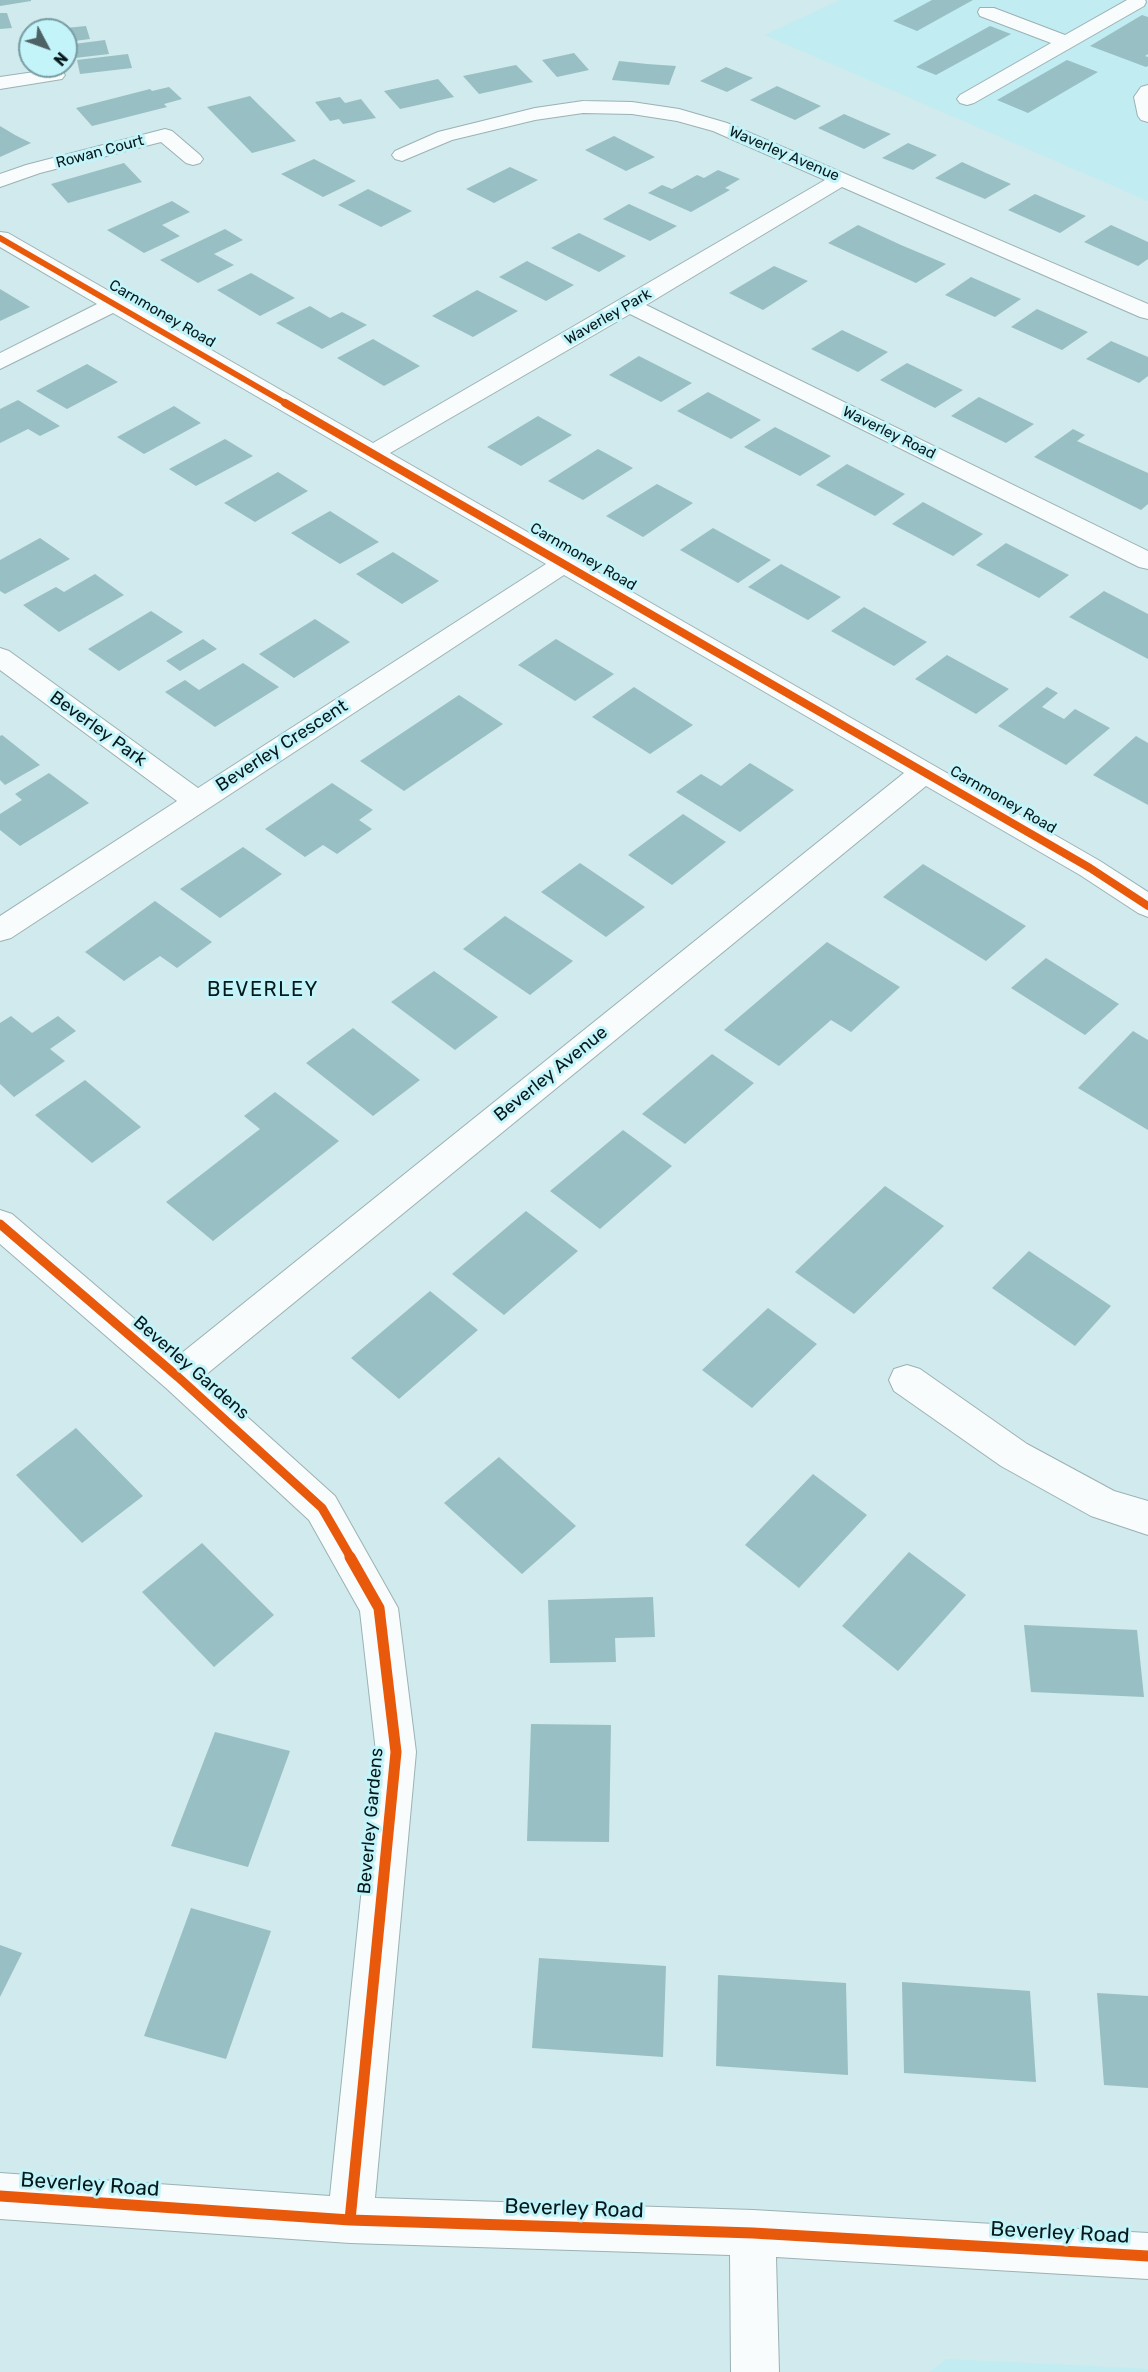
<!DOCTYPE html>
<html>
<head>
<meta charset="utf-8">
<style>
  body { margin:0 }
  #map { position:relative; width:1148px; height:2372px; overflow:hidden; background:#d0eaed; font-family:Rubik,sans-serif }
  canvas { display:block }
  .north { position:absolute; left:18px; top:18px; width:60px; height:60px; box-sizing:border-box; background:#c3f4fa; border:2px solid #779ca1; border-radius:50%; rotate:131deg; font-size:16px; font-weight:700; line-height:24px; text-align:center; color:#06191b }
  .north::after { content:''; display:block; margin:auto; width:21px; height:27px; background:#4d6264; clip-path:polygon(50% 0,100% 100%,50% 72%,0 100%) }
</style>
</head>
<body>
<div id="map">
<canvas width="1148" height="2372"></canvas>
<div class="north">N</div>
</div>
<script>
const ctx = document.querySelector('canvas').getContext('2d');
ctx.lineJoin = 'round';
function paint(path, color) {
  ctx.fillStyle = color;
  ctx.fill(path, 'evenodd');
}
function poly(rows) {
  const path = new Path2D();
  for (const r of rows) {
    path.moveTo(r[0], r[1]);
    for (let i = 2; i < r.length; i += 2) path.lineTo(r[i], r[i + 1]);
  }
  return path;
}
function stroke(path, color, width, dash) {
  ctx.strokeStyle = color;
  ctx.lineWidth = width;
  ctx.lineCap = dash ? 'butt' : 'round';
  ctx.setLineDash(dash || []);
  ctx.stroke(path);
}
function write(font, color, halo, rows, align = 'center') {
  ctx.font = font + ' Rubik,sans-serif';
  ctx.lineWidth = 6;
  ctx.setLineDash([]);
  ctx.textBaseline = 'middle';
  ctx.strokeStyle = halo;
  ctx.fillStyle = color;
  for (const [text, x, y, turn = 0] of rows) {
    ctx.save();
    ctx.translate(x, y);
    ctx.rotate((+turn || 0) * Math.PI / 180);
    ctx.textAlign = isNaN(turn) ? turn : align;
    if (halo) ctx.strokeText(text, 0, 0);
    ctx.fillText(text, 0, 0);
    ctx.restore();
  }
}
const built = poly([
  [840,0,1148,0,1148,201,765,35],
  [947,2359,1148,2369,1148,2372,930,2372]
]);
const building = poly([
  [0,0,31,0,31,1,0,6],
  [932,0,973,0,917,31,893,21],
  [0,13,7,13,12,28,0,29],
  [1142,15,1148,17,1148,54,1145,56,1148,57,1148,66,1146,67,1090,46],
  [86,26,90,39,66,42,66,28],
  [990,26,1011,34,936,75,916,67],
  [105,40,109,54,66,59,66,45],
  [574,53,589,70,557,77,542,60],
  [128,54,132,68,80,74,77,60],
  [1067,60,1098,72,1028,113,997,100],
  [619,61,647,64,676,66,669,85,612,80],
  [516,65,533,82,479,94,463,76],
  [726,67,753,78,727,92,700,81],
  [438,79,454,97,400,109,384,91],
  [777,86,821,106,795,120,750,100],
  [169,87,182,99,164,104,167,107,92,126,76,108,150,89,152,91],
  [250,96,261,107,296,141,252,153,207,107],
  [340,97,345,103,361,99,376,118,343,124,339,119,330,121,315,102],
  [844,114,867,124,891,134,864,149,818,128],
  [0,126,15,135,31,143,0,157],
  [614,136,655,157,626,171,585,150],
  [908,143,937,155,913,170,882,158],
  [314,159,356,181,323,197,281,174],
  [962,162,986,173,1011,184,985,199,935,178],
  [124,163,142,182,68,203,51,184],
  [510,167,538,180,494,203,466,189],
  [718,170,740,179,725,188,730,190,691,212,648,193,662,185,672,189,697,175,704,178],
  [368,189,412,211,381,227,338,205],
  [1035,194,1060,205,1086,216,1060,233,1008,210],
  [172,201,190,212,162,225,180,236,144,253,107,230],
  [629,204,677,226,650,241,603,219],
  [858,225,901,245,946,264,916,283,828,243],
  [1111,225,1148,242,1148,259,1138,266,1084,242],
  [225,229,243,240,214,254,234,265,198,283,160,260],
  [579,233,626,256,599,272,551,248],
  [527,261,574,285,546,301,499,277],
  [774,266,808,281,763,310,729,293],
  [251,273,295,298,260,316,217,290],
  [971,277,1021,299,995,317,945,295],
  [0,289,30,307,0,321],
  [477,290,518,311,473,337,432,316],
  [310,306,330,318,342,312,367,325,322,349,276,323],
  [1037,309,1088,332,1062,350,1011,327],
  [842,330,888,352,858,372,811,349],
  [373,339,420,366,384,386,337,358],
  [1111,341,1148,357,1148,376,1139,383,1086,359],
  [639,356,692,383,661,402,609,375],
  [907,363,963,390,935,408,880,380],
  [87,364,118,382,67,409,36,391],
  [708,392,761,420,731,439,677,411],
  [979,397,1034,424,1006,443,951,416],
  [18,400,60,426,40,436,28,429,0,443,0,409],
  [174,406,201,423,144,454,117,437],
  [538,416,572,435,521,466,487,447],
  [775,427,831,456,800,476,744,447],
  [1073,429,1085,435,1077,441,1148,473,1148,504,1141,510,1034,457],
  [225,439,253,456,196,486,169,469],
  [598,449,633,468,583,500,548,481],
  [847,464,905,494,875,516,816,485],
  [278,472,308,491,255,522,224,503],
  [657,484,693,503,643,537,606,516],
  [923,502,983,534,953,556,892,524],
  [330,511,379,542,340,564,291,533],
  [713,528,771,560,738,583,680,550],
  [40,538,70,559,5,594,0,591,0,560],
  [1006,543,1069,575,1039,598,976,565],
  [393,552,439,581,402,604,356,574],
  [781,564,841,597,808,620,748,587],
  [95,574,124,595,59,632,23,605,56,587,64,592],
  [1104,591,1148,614,1148,659,1069,617],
  [864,607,927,642,894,666,831,631],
  [151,611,183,632,119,671,88,649],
  [315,619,350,642,294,678,259,654],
  [203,639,217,649,180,671,166,661],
  [556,639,614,674,575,701,518,665],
  [947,655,1009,689,976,714,915,679],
  [243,663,279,687,215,727,165,692,185,680,199,690],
  [634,687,693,725,650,754,592,717],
  [1047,687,1058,693,1042,707,1064,719,1075,709,1110,728,1066,765,998,726],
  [459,695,503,724,404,791,360,761],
  [2,735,40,765,5,785,0,780,0,736],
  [1136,736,1148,743,1148,805,1093,775],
  [750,763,794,790,740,832,676,792,701,774,721,786],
  [49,773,89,803,20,846,0,830,0,814,22,800,15,794],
  [332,783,373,810,359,820,372,829,337,854,323,845,305,857,265,829],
  [683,814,726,842,672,885,628,855],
  [243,847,282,874,220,918,180,889],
  [580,863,645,907,606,937,541,892],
  [923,864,1026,926,986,961,883,897],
  [155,901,212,942,177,968,160,956,124,981,85,952],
  [505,916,573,961,530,995,463,949],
  [827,942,900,987,851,1032,831,1020,779,1066,724,1030],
  [1046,958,1119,1004,1085,1035,1011,988],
  [434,971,498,1017,455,1050,391,1002],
  [11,1016,32,1033,58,1016,76,1031,50,1049,65,1061,14,1097,0,1084,0,1023],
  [353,1028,420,1080,373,1116,306,1063],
  [1133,1031,1148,1040,1148,1130,1078,1088],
  [712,1054,754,1083,685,1144,642,1114],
  [85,1080,141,1127,92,1163,35,1115],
  [275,1092,339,1141,213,1241,166,1202,260,1129,244,1116],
  [623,1130,672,1166,600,1229,550,1191],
  [885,1186,944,1226,854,1314,795,1272],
  [526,1211,578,1251,504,1315,452,1274],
  [1029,1251,1111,1306,1075,1346,992,1288],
  [430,1291,478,1330,399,1399,351,1358],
  [768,1308,817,1344,752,1408,702,1370],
  [76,1428,143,1496,82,1543,16,1475],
  [499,1457,576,1526,522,1574,444,1503],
  [813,1474,867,1515,799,1588,745,1545],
  [202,1543,274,1615,214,1667,142,1592],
  [909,1552,966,1595,898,1671,842,1626],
  [653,1597,655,1637,615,1638,616,1662,550,1663,548,1600],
  [1024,1625,1137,1630,1144,1697,1031,1692],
  [531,1724,611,1725,609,1842,527,1841],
  [215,1732,290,1751,248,1867,171,1846],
  [191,1908,271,1931,226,2059,144,2036],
  [0,1945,22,1953,0,1997],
  [539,1958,666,1966,663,2057,532,2048],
  [718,1975,846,1983,848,2075,716,2066],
  [902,1982,1030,1991,1036,2082,904,2073],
  [1097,1993,1148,1996,1148,2088,1104,2085]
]);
const minor = poly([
  [1127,0,1145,0,1146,2,1144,6,974,103,967,105,960,103,957,99,960,95,1051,43,980,16,978,12,980,8,994,8,1065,35,1127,0],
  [55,69,62,71,65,75,62,79,0,89,0,77,55,69],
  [1148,85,1148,122,1141,120,1138,116,1134,97,1141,87,1148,85],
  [583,101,632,102,679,109,727,123,1148,304,1148,319,1140,317,842,187,646,305,1148,551,1148,569,1139,567,630,314,390,453,1100,861,1148,892,1148,917,1138,913,1080,875,926,786,203,1377,335,1496,398,1608,416,1752,375,2198,753,2210,1148,2233,1148,2279,776,2257,779,2372,731,2372,730,2255,350,2243,0,2219,0,2173,330,2196,376,1752,360,1611,309,1520,166,1388,0,1244,0,1210,12,1214,178,1356,904,773,564,575,11,938,0,941,0,916,177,801,0,670,0,648,9,651,198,788,546,564,113,313,0,369,0,353,97,304,0,247,0,232,8,233,373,443,825,180,713,131,677,121,632,114,583,113,535,120,452,140,402,161,395,159,392,155,395,151,438,132,535,108,583,101],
  [165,129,172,131,200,155,203,159,200,163,193,165,186,163,161,142,40,173,0,187,0,174,26,165,165,129],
  [907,1365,920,1369,1027,1444,1114,1491,1148,1501,1148,1535,1091,1516,1001,1466,894,1391,889,1380,894,1369,907,1365]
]);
const cyclewayFar3 = poly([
  [0,238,287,404]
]);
const cyclewayFar2 = poly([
  [285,403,1090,868,1148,906]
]);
const cyclewayFar1 = poly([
  [0,1224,178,1377,322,1508,351,1558]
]);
const cycleway = poly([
  [350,1557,379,1608,396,1752,350,2220],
  [0,2196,350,2220,753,2233,1148,2256]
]);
const farStreetnames = [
  ["Rowan Court",100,152,-15],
  ["Waverley Avenue",784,154,23],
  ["Carnmoney Road",162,314,30],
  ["Waverley Park",608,317,-30],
  ["Waverley Road",889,433,26],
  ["Carnmoney Road",583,557,30],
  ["Carnmoney Road",1003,800,30]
];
const streetNames = [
  ["Beverley Park",98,729,36],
  ["Beverley Crescent",282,746,-33],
  ["Beverley Avenue",551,1074,-39],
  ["Beverley Gardens",191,1368,41],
  ["Beverley Gardens",371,1821,-85]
];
const neighbourhoodNames = [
  ["BEVERLEY",263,990]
];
const nearStreetnames = [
  ["Beverley Road",90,2185,4],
  ["Beverley Road",574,2209,2],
  ["Beverley Road",1060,2233,3]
];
paint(built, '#c0ecf2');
paint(building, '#98bfc3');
stroke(minor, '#9cb1b3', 2);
paint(minor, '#f8fcfc');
stroke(cyclewayFar3, '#e8590c', 6);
stroke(cyclewayFar2, '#e8590c', 8);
stroke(cyclewayFar1, '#e8590c', 9);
stroke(cycleway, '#e8590c', 11);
write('15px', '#06191b', '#c3f4fa', farStreetnames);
write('18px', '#06191b', '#c3f4fa', streetNames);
ctx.letterSpacing = '1.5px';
write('20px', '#06191b', '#c3f4fa', neighbourhoodNames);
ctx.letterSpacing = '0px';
write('21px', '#06191b', '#c3f4fa', nearStreetnames);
</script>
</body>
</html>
